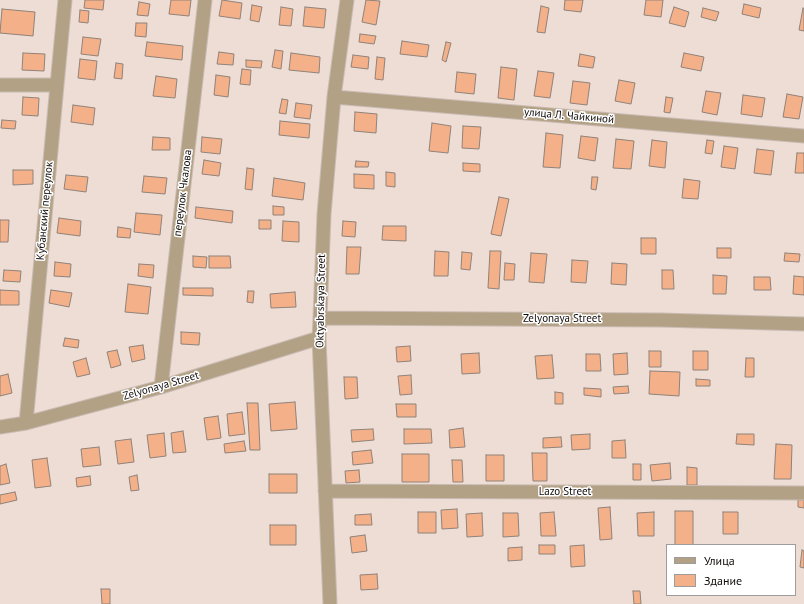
<!DOCTYPE html>
<html>
<head>
<meta charset="utf-8">
<style>
  body { margin:0 }
  #map { position:relative; width:804px; height:604px; overflow:hidden; background:#edddd4; font-family:"PT Sans",sans-serif }
  canvas { display:block }
  .legend { position:absolute; left:666px; top:544px; width:130px; height:52px; box-sizing:border-box; background:#fff; border:1px solid #9f9d9c; margin:0; padding:5px 7px; list-style:none; font-size:12px; color:#0f0a08 }
  .legend li { display:flex; align-items:center; gap:8px; height:20px }
  .legend b { width:20px; border:1px solid #9f9d9c }
</style>
</head>
<body>
<div id="map">
<canvas width="804" height="604"></canvas>
<ul class="legend">
<li><b style="height:5px;background:#b3a186"></b>Улица</li>
<li><b style="height:11px;background:#f4b088"></b>Здание</li>
</ul>
</div>
<script>
const ctx = document.querySelector('canvas').getContext('2d');
ctx.lineJoin = 'round';
function paint(path, color) {
  ctx.fillStyle = color;
  ctx.fill(path, 'evenodd');
}
function poly(rows) {
  const path = new Path2D();
  for (const r of rows) {
    path.moveTo(r[0], r[1]);
    for (let i = 2; i < r.length; i += 2) path.lineTo(r[i], r[i + 1]);
  }
  return path;
}
function stroke(path, color, width, dash) {
  ctx.strokeStyle = color;
  ctx.lineWidth = width;
  ctx.lineCap = dash ? 'butt' : 'round';
  ctx.setLineDash(dash || []);
  ctx.stroke(path);
}
function write(font, color, halo, rows, align = 'center') {
  ctx.font = font + ' "PT Sans",sans-serif';
  ctx.lineWidth = 3;
  ctx.setLineDash([]);
  ctx.textBaseline = 'middle';
  ctx.strokeStyle = halo;
  ctx.fillStyle = color;
  for (const [text, x, y, turn = 0] of rows) {
    ctx.save();
    ctx.translate(x, y);
    ctx.rotate((+turn || 0) * Math.PI / 180);
    ctx.textAlign = isNaN(turn) ? turn : align;
    if (halo) ctx.strokeText(text, 0, 0);
    ctx.fillText(text, 0, 0);
    ctx.restore();
  }
}
const building = poly([
  [85,0,104,0,103,10,84,8,85,0],
  [171,0,191,0,189,16,169,14,171,0],
  [222,0,242,3,240,19,219,16,222,0],
  [366,0,380,1,376,25,362,22,366,0],
  [565,0,583,0,581,12,564,10,565,0],
  [646,0,663,0,661,17,644,15,646,0],
  [139,2,150,4,148,16,137,15,139,2],
  [744,4,761,8,759,18,742,14,744,4],
  [252,5,262,7,259,22,250,20,252,5],
  [541,6,549,8,545,33,537,32,541,6],
  [281,7,293,9,291,26,279,25,281,7],
  [305,7,326,9,324,28,303,26,305,7],
  [674,7,689,12,685,27,669,23,674,7],
  [703,8,719,12,716,21,701,17,703,8],
  [803,8,804,9,804,31,799,30,803,8],
  [2,9,35,12,33,36,0,33,2,9],
  [80,10,89,11,88,23,79,22,80,10],
  [136,23,147,23,146,37,135,36,136,23],
  [360,34,376,36,374,44,359,42,360,34],
  [83,37,101,39,98,56,81,54,83,37],
  [402,41,429,45,427,57,400,54,402,41],
  [147,42,183,46,182,60,145,56,147,42],
  [446,42,451,43,446,62,442,60,446,42],
  [275,50,283,51,281,69,272,67,275,50],
  [219,52,234,54,233,65,217,64,219,52],
  [23,53,45,54,44,71,22,70,23,53],
  [291,53,320,57,319,73,289,70,291,53],
  [684,53,704,57,701,71,681,67,684,53],
  [580,54,595,57,593,68,578,66,580,54],
  [353,55,369,57,368,69,351,67,353,55],
  [377,57,385,58,383,80,375,79,377,57],
  [80,59,97,61,95,80,78,78,80,59],
  [246,60,262,61,261,68,246,67,246,60],
  [116,63,123,64,122,79,114,78,116,63],
  [501,67,517,69,514,100,498,98,501,67],
  [242,69,251,70,250,85,240,84,242,69],
  [538,71,554,73,550,98,534,96,538,71],
  [457,72,476,74,474,94,455,92,457,72],
  [216,75,230,77,228,97,214,95,216,75],
  [156,76,177,79,175,98,153,96,156,76],
  [619,80,635,83,631,104,615,101,619,80],
  [573,81,590,83,587,105,570,103,573,81],
  [706,91,721,93,717,115,702,112,706,91],
  [787,94,803,97,799,119,783,117,787,94],
  [743,95,765,98,762,117,741,114,743,95],
  [23,97,39,98,38,116,22,115,23,97],
  [666,97,673,98,670,113,664,112,666,97],
  [282,99,288,100,286,114,279,113,282,99],
  [296,103,312,105,310,119,294,117,296,103],
  [73,105,95,108,93,125,71,122,73,105],
  [355,112,377,114,376,133,354,131,355,112],
  [2,120,16,121,15,129,1,128,2,120],
  [280,121,310,124,309,138,279,135,280,121],
  [432,123,451,126,448,153,429,151,432,123],
  [463,126,481,127,479,149,462,148,463,126],
  [546,133,563,135,560,168,543,167,546,133],
  [581,136,598,138,595,161,578,158,581,136],
  [153,137,170,138,170,150,152,150,153,137],
  [202,137,222,139,220,154,201,152,202,137],
  [616,139,634,141,631,169,613,168,616,139],
  [652,140,667,142,665,168,649,166,652,140],
  [707,140,714,141,712,154,705,153,707,140],
  [724,146,738,148,735,169,721,167,724,146],
  [757,149,774,151,771,175,754,173,757,149],
  [797,153,804,153,804,173,795,173,797,153],
  [204,160,221,163,219,176,202,174,204,160],
  [356,161,369,162,368,167,355,167,356,161],
  [463,163,480,164,480,172,463,171,463,163],
  [247,168,254,169,252,190,245,189,247,168],
  [13,170,33,170,33,184,13,185,13,170],
  [386,172,395,173,395,187,386,186,386,172],
  [354,174,374,175,374,189,354,188,354,174],
  [66,175,88,177,86,192,64,189,66,175],
  [144,176,167,178,165,194,142,192,144,176],
  [592,177,598,177,596,190,591,189,592,177],
  [274,178,305,183,303,200,272,196,274,178],
  [684,179,700,181,698,199,682,198,684,179],
  [499,197,509,199,501,236,491,234,499,197],
  [273,206,284,207,284,215,273,215,273,206],
  [196,207,233,211,232,223,195,218,196,207],
  [136,213,162,215,160,235,134,232,136,213],
  [59,218,81,221,80,236,57,233,59,218],
  [0,220,9,220,8,242,0,242,0,220],
  [259,220,271,220,271,229,259,229,259,220],
  [283,221,299,222,299,242,282,241,283,221],
  [343,221,356,222,355,237,342,236,343,221],
  [383,226,406,226,406,241,382,240,383,226],
  [118,227,131,229,130,238,117,237,118,227],
  [641,238,656,238,656,254,641,254,641,238],
  [347,247,361,247,359,274,346,274,347,247],
  [717,248,731,248,731,258,717,258,717,248],
  [435,251,449,252,448,276,434,276,435,251],
  [490,251,501,251,499,289,488,288,490,251],
  [462,252,472,253,470,270,461,269,462,252],
  [531,253,547,254,544,283,529,282,531,253],
  [785,253,800,254,799,262,784,261,785,253],
  [193,256,207,257,206,268,193,267,193,256],
  [209,256,230,256,231,268,209,268,209,256],
  [572,260,588,261,586,283,571,282,572,260],
  [55,262,71,264,70,277,54,276,55,262],
  [505,263,515,264,514,280,504,280,505,263],
  [612,263,627,264,626,285,611,284,612,263],
  [139,264,154,265,153,278,138,276,139,264],
  [4,270,21,271,20,282,3,281,4,270],
  [662,270,673,270,674,289,662,289,662,270],
  [713,275,727,276,726,294,713,294,713,275],
  [794,276,804,277,804,295,793,294,794,276],
  [754,277,770,277,771,290,754,290,754,277],
  [128,284,151,287,148,314,125,312,128,284],
  [183,288,213,288,213,296,183,295,183,288],
  [0,290,19,291,19,305,0,305,0,290],
  [51,290,72,293,69,307,49,303,51,290],
  [248,291,254,291,253,303,247,302,248,291],
  [295,292,296,307,271,308,270,294,295,292],
  [181,332,200,333,199,345,181,344,181,332],
  [65,338,79,340,78,348,63,346,65,338],
  [143,345,145,359,132,362,129,347,143,345],
  [410,346,411,361,397,362,396,347,410,346],
  [117,350,121,365,111,368,107,352,117,350],
  [649,351,661,351,661,367,649,367,649,351],
  [693,351,708,351,708,370,693,370,693,351],
  [479,353,480,373,462,374,461,354,479,353],
  [627,353,628,374,614,375,613,354,627,353],
  [586,354,600,354,601,371,586,371,586,354],
  [552,355,554,378,537,379,535,356,552,355],
  [86,358,90,374,77,377,73,362,86,358],
  [746,358,754,358,754,377,745,377,746,358],
  [650,371,680,372,679,396,649,394,650,371],
  [8,374,12,393,0,396,0,376,8,374],
  [411,375,412,394,400,395,398,376,411,375],
  [344,377,357,377,358,398,345,399,344,377],
  [696,379,710,380,710,386,696,386,696,379],
  [628,386,629,393,614,394,613,387,628,386],
  [584,388,601,389,601,397,584,395,584,388],
  [555,392,563,393,563,404,555,404,555,392],
  [295,402,297,429,271,431,269,404,295,402],
  [247,403,258,403,260,450,250,450,247,403],
  [396,404,416,404,416,417,397,417,396,404],
  [242,412,245,434,229,436,227,414,242,412],
  [218,416,221,438,207,440,204,418,218,416],
  [463,428,465,447,450,448,449,430,463,428],
  [373,429,374,440,352,442,351,430,373,429],
  [404,429,431,429,432,443,404,444,404,429],
  [183,431,186,452,173,453,171,433,183,431],
  [164,433,166,456,150,458,147,435,164,433],
  [590,434,590,449,572,450,571,435,590,434],
  [737,434,754,434,754,445,736,444,737,434],
  [561,437,562,447,543,448,543,438,561,437],
  [131,439,134,462,118,464,115,441,131,439],
  [625,440,626,458,612,458,612,441,625,440],
  [244,441,246,451,225,453,224,444,244,441],
  [776,444,792,445,791,479,774,479,776,444],
  [99,447,101,465,83,467,81,449,99,447],
  [371,450,373,463,353,465,352,452,371,450],
  [532,453,547,453,547,481,533,481,532,453],
  [402,454,429,454,429,482,402,482,402,454],
  [486,455,504,455,504,481,486,481,486,455],
  [47,458,51,486,35,488,32,460,47,458],
  [452,460,462,460,463,482,453,482,452,460],
  [670,463,671,479,652,481,650,465,670,463],
  [6,464,10,483,0,485,0,466,6,464],
  [633,464,641,464,641,480,633,480,633,464],
  [687,467,697,468,697,485,687,485,687,467],
  [359,470,360,482,346,483,345,471,359,470],
  [269,474,297,474,297,493,269,493,269,474],
  [137,475,139,490,131,491,129,477,137,475],
  [90,476,91,485,77,487,76,478,90,476],
  [15,492,17,500,0,504,0,495,15,492],
  [798,500,804,500,804,508,798,507,798,500],
  [610,507,612,539,600,540,598,508,610,507],
  [457,509,458,528,442,529,441,510,457,509],
  [675,511,693,511,693,545,675,545,675,511],
  [418,512,436,512,436,533,418,533,418,512],
  [554,512,556,536,541,536,540,513,554,512],
  [654,512,654,536,638,536,637,513,654,512],
  [723,512,738,512,738,534,723,534,723,512],
  [482,513,483,536,467,537,466,514,482,513],
  [503,513,518,513,519,536,503,537,503,513],
  [371,514,372,525,355,525,355,515,371,514],
  [270,525,296,525,296,545,270,545,270,525],
  [365,535,367,551,352,553,350,537,365,535],
  [539,545,555,545,555,554,539,554,539,545],
  [584,545,585,566,571,567,570,546,584,545],
  [522,547,522,560,508,561,508,548,522,547],
  [802,550,804,551,804,568,800,567,802,550],
  [377,574,378,589,361,590,360,575,377,574],
  [101,589,110,589,110,604,102,604,101,589],
  [633,591,640,591,641,604,634,604,633,591]
]);
const street = poly([
  [0,85,57,85],
  [334,97,804,136],
  [320,318,661,320,804,324],
  [161,387,205,0],
  [26,423,57,85,65,0],
  [0,427,26,423,161,387,319,338],
  [325,491,804,493],
  [330,604,319,338,320,318,324,214,334,97,347,0]
]);
const streetNames = [
  ["улица Л. Чайкиной",569,116,5],
  ["переулок Чкалова",183,193,-83],
  ["Кубанский переулок",45,211,-85],
  ["Oktyabrskaya Street",321,301,-89],
  ["Zelyonaya Street",562,319],
  ["Zelyonaya Street",161,386,-16],
  ["Lazo Street",565,492]
];
paint(building, '#f4b088');
stroke(building, '#90827a', 1);
stroke(street, '#c9bbb3', 15);
stroke(street, '#b3a186', 13);
write('11px', '#0f0a08', '#fff', streetNames);
</script>
</body>
</html>
